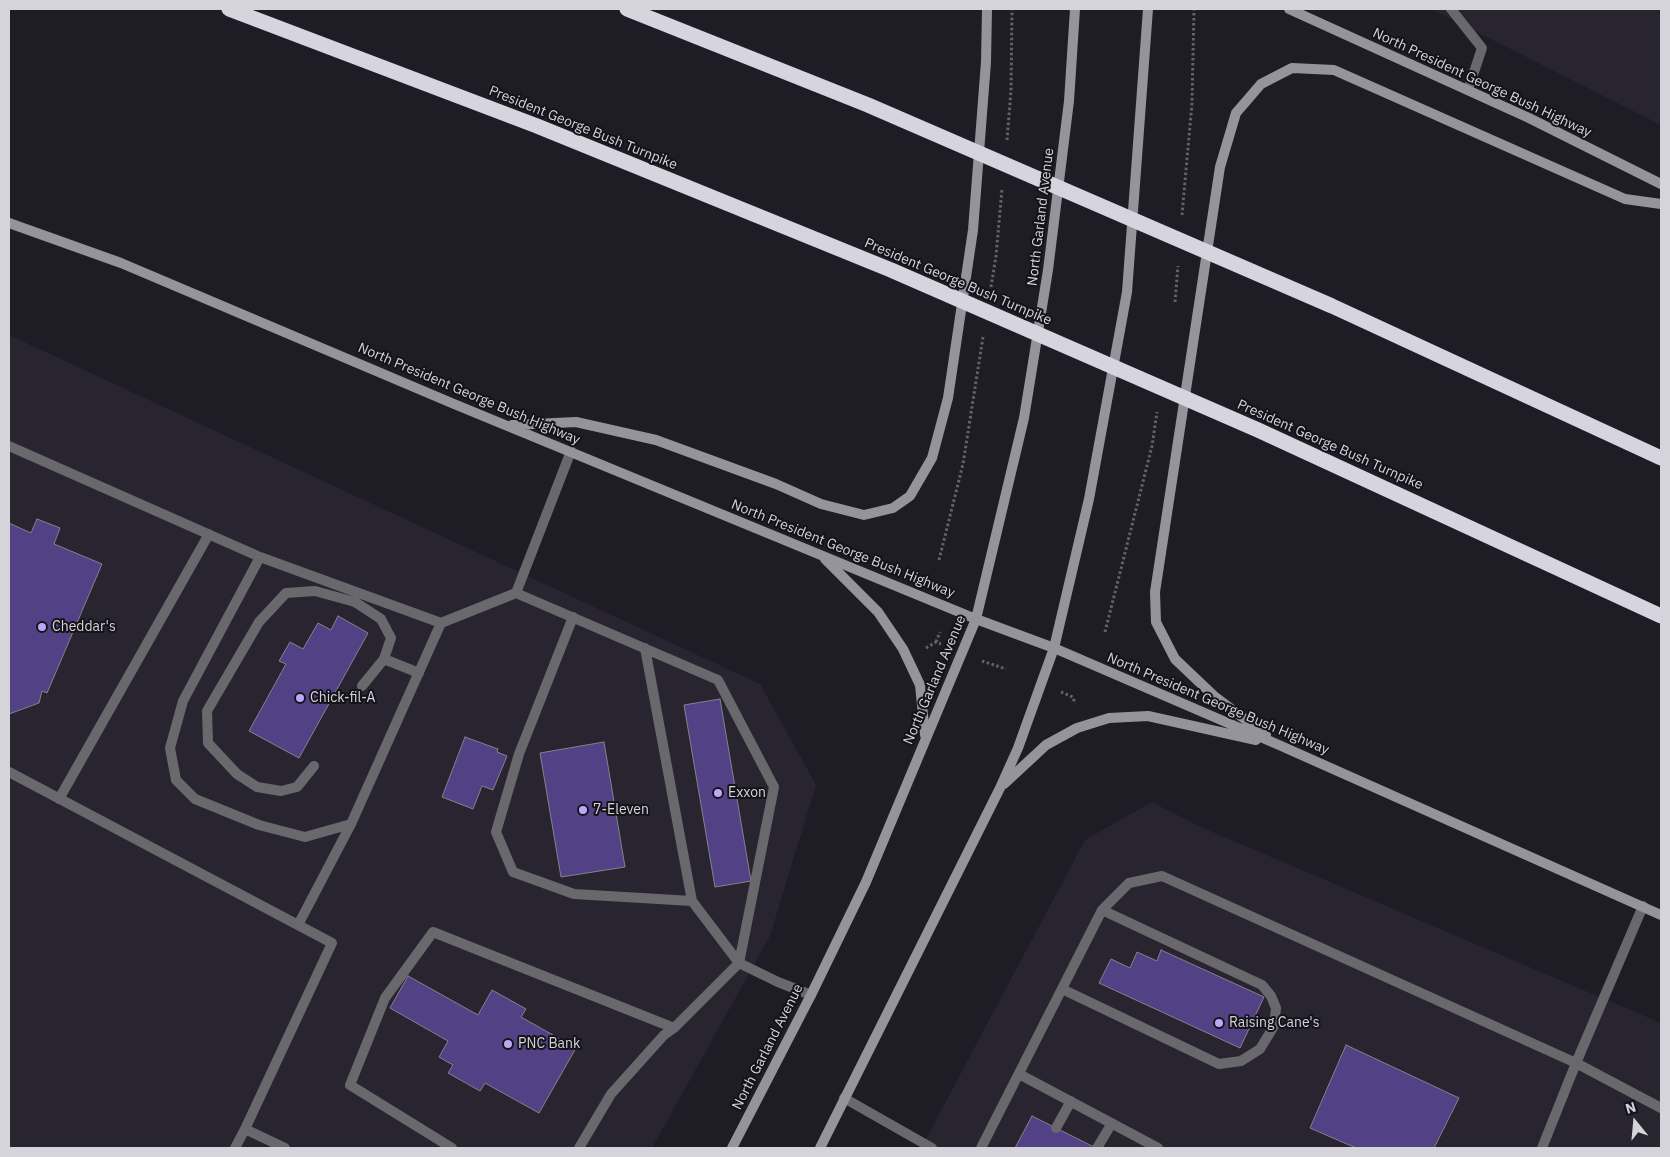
<!DOCTYPE html>
<html>
<head>
<meta charset="utf-8">
<style>
  body { margin:0 }
  #map { position:relative; width:1670px; height:1157px; overflow:hidden; background:#1e1c24; font-family:"IBM Plex Sans",sans-serif }
  canvas { display:block }
  .frame { position:absolute; inset:0; border:10px solid #d5d4da; pointer-events:none }
  .north { position:absolute; left:1610px; top:1097px; width:50px; height:50px; -webkit-text-stroke:4px #15131a; paint-order:stroke; rotate:343deg; font-size:14px; font-weight:700; line-height:20px; text-align:center; color:#d5d4da }
  .north::after { content:''; display:block; margin:auto; width:18px; height:22px; background:#d5d4da; clip-path:polygon(50% 0,100% 100%,50% 72%,0 100%) }
</style>
</head>
<body>
<div id="map">
<canvas width="1670" height="1157"></canvas>
<div class="frame"></div>
<div class="north">N</div>
</div>
<script>
const ctx = document.querySelector('canvas').getContext('2d');
ctx.lineJoin = 'round';
function paint(path, color) {
  ctx.fillStyle = color;
  ctx.fill(path, 'evenodd');
}
function poly(rows) {
  const path = new Path2D();
  for (const r of rows) {
    path.moveTo(r[0], r[1]);
    for (let i = 2; i < r.length; i += 2) path.lineTo(r[i], r[i + 1]);
  }
  return path;
}
function stroke(path, color, width, dash) {
  ctx.strokeStyle = color;
  ctx.lineWidth = width;
  ctx.lineCap = dash ? 'butt' : 'round';
  ctx.setLineDash(dash || []);
  ctx.stroke(path);
}
function write(font, color, halo, rows, align = 'center') {
  ctx.font = font + ' "IBM Plex Sans",sans-serif';
  ctx.lineWidth = 4;
  ctx.setLineDash([]);
  ctx.textBaseline = 'middle';
  ctx.strokeStyle = halo;
  ctx.fillStyle = color;
  for (const [text, x, y, turn = 0] of rows) {
    ctx.save();
    ctx.translate(x, y);
    ctx.rotate((+turn || 0) * Math.PI / 180);
    ctx.textAlign = isNaN(turn) ? turn : align;
    if (halo) ctx.strokeText(text, 0, 0);
    ctx.fillText(text, 0, 0);
    ctx.restore();
  }
}
const built = poly([
  [1431,9,1661,9,1661,125],
  [9,335,760,684,816,785,770,936,652,1148,9,1148],
  [1152,802,1203,828,1661,1023,1661,1148,921,1148,1085,840]
]);
const building = poly([
  [37,519,60,528,54,544,102,564,47,693,42,691,39,703,9,714,9,523,31,533,37,519],
  [338,616,368,633,299,758,249,731,286,664,279,661,290,642,303,649,318,623,331,630,338,616],
  [720,699,751,881,715,887,684,705,720,699],
  [465,737,498,749,497,752,507,756,493,790,482,786,473,809,442,797,465,737],
  [604,742,625,867,561,877,540,753,604,742],
  [1161,950,1264,997,1240,1048,1099,983,1111,959,1130,968,1137,952,1157,961,1161,950],
  [408,976,478,1015,492,990,526,1009,521,1017,576,1048,539,1113,485,1083,480,1091,448,1073,453,1065,439,1057,448,1041,390,1008,408,976],
  [1346,1045,1459,1098,1434,1148,1356,1148,1310,1128,1346,1045],
  [1032,1116,1096,1148,1015,1148,1032,1116]
]);
const path = poly([
  [1007,140,1011,91,1012,9],
  [1182,215,1192,103,1194,9],
  [991,287,996,256,1002,189],
  [1175,302,1178,266],
  [939,560,963,464,983,337],
  [1105,632,1152,446,1157,412],
  [936,642,940,632],
  [926,648,936,642,941,644],
  [982,661,1006,669],
  [1061,692,1073,697,1075,704]
]);
const service = poly([
  [1451,9,1482,48,1468,90],
  [9,446,260,557,441,623,516,593],
  [571,451,516,593,718,680,774,787,739,963],
  [260,557,183,701,170,748,176,780,195,799,259,825,305,837,351,824],
  [573,617,519,754,496,832,513,872,574,894,692,901],
  [645,648,692,901,739,963],
  [384,659,419,673],
  [314,766,297,787,281,791,257,787,237,774,208,743,207,711,259,622,286,593,315,591,355,602,381,619,391,638,384,659,362,686],
  [9,772,332,943,245,1129,235,1148],
  [59,799,209,534],
  [298,925,351,824,441,623],
  [1062,989,1219,1064,1241,1061,1260,1049,1274,1026,1276,1008,1271,996,1262,985,1102,910],
  [1019,1074,1158,1148],
  [844,1098,932,1148],
  [1056,1128,1071,1101],
  [245,1129,285,1148],
  [452,1148,350,1085,385,998,433,932,674,1028],
  [579,1148,611,1094,664,1035,674,1028,739,963,778,982,811,995],
  [981,1148,1102,910,1129,883,1162,876,1576,1063,1661,1108],
  [1097,1148,1112,1123],
  [1542,1148,1576,1063,1643,906]
]);
const secondary = poly([
  [1289,9,1529,118,1661,184],
  [9,223,121,263,454,404,976,619,1054,648,1279,745,1661,915],
  [512,425,576,422,656,440,776,484,821,504,864,515,893,508,910,496,932,458,948,398,973,230,986,62,987,9],
  [825,559,878,612,903,649,920,685,925,735],
  [1266,735,1214,696,1175,659,1156,622,1155,592,1220,167,1236,113,1261,84,1292,68,1334,70,1625,199,1661,204],
  [1004,784,1046,745,1077,728,1109,718,1148,716,1256,740],
  [732,1148,811,995,866,882,976,619,1024,418,1048,270,1069,101,1075,9],
  [820,1148,1000,788,1018,748,1054,648,1089,499,1127,292,1148,9]
]);
const motorway = poly([
  [229,9,537,126,891,270,1258,430,1661,616],
  [627,9,868,105,1332,306,1661,458]
]);
const markers = [
  [42,627,5,"#baaaf6"],
  [300,698,5,"#baaaf6"],
  [718,793,5,"#baaaf6"],
  [583,810,5,"#baaaf6"],
  [1219,1023,5,"#baaaf6"],
  [508,1044,5,"#baaaf6"]
];
const streetNames = [
  ["North President George Bush Highway",1482,83,25],
  ["President George Bush Turnpike",583,128,22],
  ["North Garland Avenue",1041,217,-83],
  ["President George Bush Turnpike",958,282,23],
  ["North President George Bush Highway",469,394,23],
  ["President George Bush Turnpike",1330,445,24],
  ["North President George Bush Highway",843,549,22],
  ["North Garland Avenue",935,680,-67],
  ["North President George Bush Highway",1218,704,23],
  ["North Garland Avenue",768,1047,-63]
];
const poiNames = [
  ["Cheddar's",52,627],
  ["Chick-fil-A",310,698],
  ["Exxon",728,793],
  ["7-Eleven",593,810],
  ["Raising Cane's",1229,1023],
  ["PNC Bank",518,1044]
];
paint(built, '#282531');
paint(building, '#534185');
stroke(building, '#83828b', 1);
stroke(path, '#64636a', 3, [2.5, 2.5]);
stroke(service, '#69696d', 10);
stroke(secondary, '#95949b', 10);
stroke(motorway, '#d6d4df', 15);
for (const [x, y, r, color] of markers) {
  const dot = new Path2D();
  dot.arc(x, y, r, 0, 2 * Math.PI);
  ctx.fillStyle = color;
  ctx.fill(dot);
  stroke(dot, '#15131a', 2);
}
write('14px', '#d5d4da', '#15131a', streetNames);
write('14px', '#d5d4da', '#15131a', poiNames, 'left');
</script>
</body>
</html>
